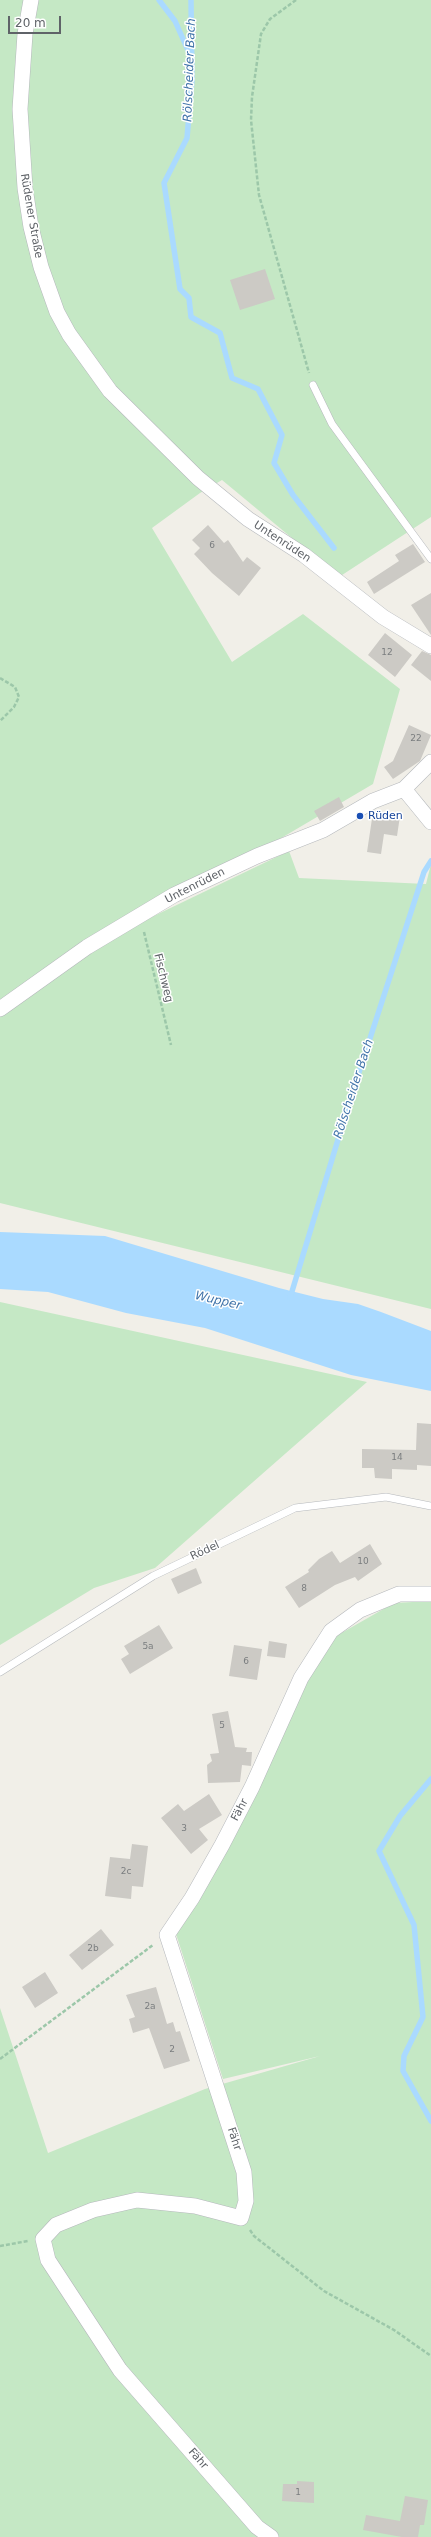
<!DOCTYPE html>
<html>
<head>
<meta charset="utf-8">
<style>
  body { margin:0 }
  #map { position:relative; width:431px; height:2537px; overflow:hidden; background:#f1efe8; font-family:"DejaVu Sans",sans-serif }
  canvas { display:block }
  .scale { position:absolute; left:8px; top:16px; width:53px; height:18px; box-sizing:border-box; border:2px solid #5f6368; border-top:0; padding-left:5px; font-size:12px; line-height:14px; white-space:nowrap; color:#5f6368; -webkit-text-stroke:3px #fff; paint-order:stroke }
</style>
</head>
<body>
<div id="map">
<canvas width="431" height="2537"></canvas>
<div class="scale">20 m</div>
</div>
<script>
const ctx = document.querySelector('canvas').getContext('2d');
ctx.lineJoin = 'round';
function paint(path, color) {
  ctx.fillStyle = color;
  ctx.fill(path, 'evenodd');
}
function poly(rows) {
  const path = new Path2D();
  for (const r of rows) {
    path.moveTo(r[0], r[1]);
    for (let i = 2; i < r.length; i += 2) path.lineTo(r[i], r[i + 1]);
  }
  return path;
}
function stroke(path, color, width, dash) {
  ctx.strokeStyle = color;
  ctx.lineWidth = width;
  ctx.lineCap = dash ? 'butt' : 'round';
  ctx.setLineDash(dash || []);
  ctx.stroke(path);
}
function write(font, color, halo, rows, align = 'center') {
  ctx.font = font + ' "DejaVu Sans",sans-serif';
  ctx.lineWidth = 3;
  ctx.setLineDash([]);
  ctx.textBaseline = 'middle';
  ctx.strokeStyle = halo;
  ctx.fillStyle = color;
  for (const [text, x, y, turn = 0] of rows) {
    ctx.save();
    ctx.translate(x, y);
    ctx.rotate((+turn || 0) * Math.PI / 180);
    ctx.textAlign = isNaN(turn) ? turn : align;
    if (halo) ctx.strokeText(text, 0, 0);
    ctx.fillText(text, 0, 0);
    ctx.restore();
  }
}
const green = poly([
  [0,0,431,0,431,517,339,577,222,480,200,493,152,528,232,662,303,614,400,689,373,784,283,837,123,921,0,1003],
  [289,851,299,878,426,884,431,864,431,1309,0,1203,0,1016,91,951,131,927],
  [0,1302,367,1382,155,1568,94,1588,0,1645],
  [431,1601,431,2537,0,2537,0,2008,48,2153,205,2089,320,2056,223,2079,176,1934,304,1686,331,1639,394,1603]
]);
const water = poly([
  [0,1232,105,1236,279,1288,323,1299,358,1304,381,1312,431,1331,431,1391,351,1375,205,1328,126,1313,48,1292,0,1289]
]);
const stream = poly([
  [159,0,175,21,191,57],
  [191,0,192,80,187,138,164,183,180,289,189,298,191,317,220,333,232,378,258,389,282,435,274,463,293,495,334,548],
  [290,1298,350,1100,424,872,431,861],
  [431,1779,400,1816,379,1851,414,1925,423,2017,404,2056,403,2071,431,2121]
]);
const building = poly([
  [265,269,275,299,240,310,230,280],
  [208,525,224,543,228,540,243,562,247,557,261,568,239,596,212,573,194,554,200,548,192,540],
  [413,544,425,562,374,594,367,582,399,561,395,555],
  [431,593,431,635,411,605],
  [385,633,412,655,395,677,368,655],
  [422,651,431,655,431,681,411,665],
  [409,725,431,735,420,761,393,779,384,767,393,761],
  [339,797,344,807,320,821,314,811],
  [373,812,400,816,397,836,384,834,381,854,367,852],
  [417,1423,431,1424,431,1466,417,1465,417,1470,392,1469,392,1479,375,1478,374,1468,362,1468,362,1449,416,1450],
  [370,1544,382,1564,358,1581,355,1577,335,1585,299,1608,285,1587,309,1572,308,1570,319,1559,332,1551,340,1563],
  [196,1568,202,1583,178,1594,171,1579],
  [159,1625,173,1648,130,1674,121,1659,129,1654,124,1646],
  [269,1641,287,1644,285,1658,267,1656],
  [234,1645,262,1649,257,1680,229,1676],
  [228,1711,235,1747,247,1748,246,1752,252,1752,251,1766,242,1765,240,1782,208,1783,207,1765,212,1761,210,1754,219,1753,212,1714],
  [209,1794,222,1815,199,1829,208,1840,191,1854,161,1818,178,1804,184,1811],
  [132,1844,148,1846,143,1887,132,1886,131,1899,105,1896,110,1857,130,1859],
  [101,1929,114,1945,82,1970,69,1955],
  [45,1972,58,1993,35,2008,22,1987],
  [156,1987,167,2024,173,2022,176,2032,180,2031,190,2061,164,2069,149,2028,133,2033,129,2019,135,2017,126,1995],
  [297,2481,314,2482,314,2503,282,2501,283,2484,297,2484],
  [405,2496,428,2500,424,2525,420,2525,418,2537,402,2537,363,2530,366,2515,400,2521]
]);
const path = poly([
  [296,0,270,19,261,34,252,97,251,120,259,195,309,373],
  [0,678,15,687,19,697,14,707,0,721],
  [144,932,171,1045],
  [0,2059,153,1945],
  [250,2230,254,2236,324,2291,394,2330,431,2356],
  [0,2246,28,2241]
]);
const service = poly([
  [313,385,332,424,431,559],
  [0,1672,153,1576,295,1508,386,1497,431,1506]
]);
const minor = poly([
  [31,0,25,34,20,109,25,188,31,227,41,267,57,312,69,334,110,391,198,478,248,519,304,555,383,617,431,646],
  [404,789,431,822],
  [0,1009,87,947,174,895,257,856,323,830,373,801,404,789,431,762],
  [271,2537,257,2527,120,2370,48,2260,43,2239,56,2225,93,2210,137,2200,195,2206,241,2218,246,2201,244,2172,167,1935,192,1898,222,1845,252,1787,301,1678,331,1631,360,1610,399,1594,431,1594]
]);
const markers = [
  [360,816,4,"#1a4fb4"]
];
const numberNames = [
  ["6",212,546],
  ["12",387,653],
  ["22",416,739],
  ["14",397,1458],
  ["10",363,1562],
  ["8",304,1589],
  ["5a",148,1647],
  ["6",246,1662],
  ["5",222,1726],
  ["3",184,1829],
  ["2c",126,1872],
  ["2b",93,1949],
  ["2a",150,2007],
  ["2",172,2050],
  ["1",298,2493]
];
const streetNames = [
  ["Rüdener Straße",31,216,80],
  ["Untenrüden",282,542,33],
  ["Untenrüden",195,886,-27],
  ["Fischweg",163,978,76],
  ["Rödel",205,1551,-25],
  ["Fähr",240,1810,-62],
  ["Fähr",234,2139,72],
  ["Fähr",198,2459,49]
];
const transitNames = [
  ["Rüden",368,816]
];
const waterNames = [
  ["Rölscheider Bach",190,70,-88],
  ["Rölscheider Bach",354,1089,-72],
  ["Wupper",218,1301,13]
];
paint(green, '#c5e8c5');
paint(water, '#aadaff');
stroke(stream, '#aadaff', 5.5);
paint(building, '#cccac5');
stroke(service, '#b5b8bc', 8);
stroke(minor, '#b5b8bc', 16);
stroke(path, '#9cc7a9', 2.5, [4, 2]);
stroke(service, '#fff', 7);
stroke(minor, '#fff', 15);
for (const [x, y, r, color] of markers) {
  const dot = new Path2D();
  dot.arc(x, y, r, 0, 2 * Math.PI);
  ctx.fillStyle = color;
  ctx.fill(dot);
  stroke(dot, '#fff', 1.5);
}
write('9px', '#7a7d7f', null, numberNames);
write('11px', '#5f6368', '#fff', streetNames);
write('11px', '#164399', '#fff', transitNames, 'left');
write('italic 12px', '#4174aa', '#fff', waterNames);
</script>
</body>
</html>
